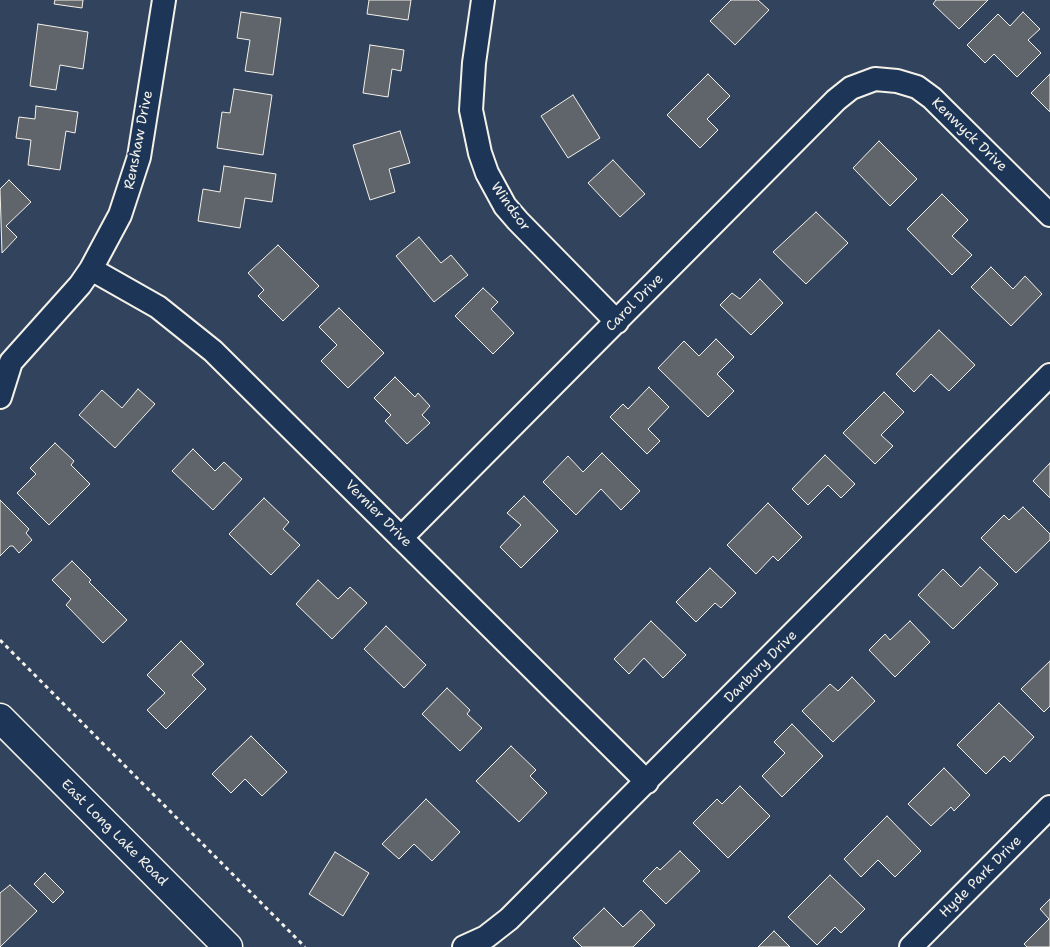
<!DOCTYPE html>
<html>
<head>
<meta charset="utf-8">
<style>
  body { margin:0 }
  canvas { display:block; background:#31435d }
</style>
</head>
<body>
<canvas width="1050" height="947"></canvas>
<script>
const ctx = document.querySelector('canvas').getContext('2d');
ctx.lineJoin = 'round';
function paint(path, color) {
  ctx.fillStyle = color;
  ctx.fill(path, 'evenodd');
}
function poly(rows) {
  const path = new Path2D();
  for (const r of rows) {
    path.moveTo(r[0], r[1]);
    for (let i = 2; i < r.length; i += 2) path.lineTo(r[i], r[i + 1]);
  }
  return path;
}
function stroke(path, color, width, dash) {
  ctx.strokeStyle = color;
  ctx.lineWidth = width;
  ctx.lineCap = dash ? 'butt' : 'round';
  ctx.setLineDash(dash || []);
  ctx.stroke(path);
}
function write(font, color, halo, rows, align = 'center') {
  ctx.font = font + ' "Shantell Sans",sans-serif';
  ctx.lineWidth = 4;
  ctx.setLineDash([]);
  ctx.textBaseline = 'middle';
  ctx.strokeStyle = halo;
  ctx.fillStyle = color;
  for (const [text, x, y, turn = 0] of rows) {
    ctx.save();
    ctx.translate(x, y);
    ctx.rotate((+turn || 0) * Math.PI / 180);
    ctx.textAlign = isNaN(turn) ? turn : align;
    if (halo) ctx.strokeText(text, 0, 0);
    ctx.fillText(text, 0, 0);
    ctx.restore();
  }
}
const building = poly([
  [55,0,83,0,82,8,54,4,55,0],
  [369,0,411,0,408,20,367,14,369,0],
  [731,0,758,0,769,10,735,45,710,21,731,0],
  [936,0,988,0,959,29,933,4,936,0],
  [241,12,281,18,273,75,245,71,250,40,237,38,241,12],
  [1023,12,1040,29,1028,40,1041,53,1017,77,994,54,985,63,967,45,998,14,1010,26,1023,12],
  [38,24,88,32,83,69,60,65,56,90,30,86,38,24],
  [370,45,404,50,401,71,392,69,388,97,363,93,370,45],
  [708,74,730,96,707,119,718,130,700,148,667,115,708,74],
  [1050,74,1050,112,1031,93,1050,74],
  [234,89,272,95,263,155,217,148,222,112,230,113,234,89],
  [573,95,600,138,568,158,541,116,573,95],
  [36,106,78,112,75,133,66,131,60,170,28,165,31,140,16,138,19,117,35,119,36,106],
  [400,131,410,163,389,169,395,192,370,200,353,145,400,131],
  [879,141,917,179,890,206,853,168,879,141],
  [613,160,645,194,620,217,588,183,613,160],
  [224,166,276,174,272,202,245,198,240,228,198,221,203,189,220,192,224,166],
  [9,180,31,202,6,226,17,237,2,253,0,189,9,180],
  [942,194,968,220,952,236,972,255,952,275,907,229,942,194],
  [816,212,848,243,806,284,773,252,816,212],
  [419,237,441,263,451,255,468,275,434,302,396,256,419,237],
  [278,245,319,286,283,321,258,296,264,290,248,273,278,245],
  [991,267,1013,289,1025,276,1042,294,1011,326,971,287,991,267],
  [760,279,783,303,751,335,720,305,732,293,740,299,760,279],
  [483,288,498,302,491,309,514,333,493,354,455,316,483,288],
  [339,308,384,353,348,388,321,361,337,345,319,327,339,308],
  [939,330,975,365,949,391,931,374,914,392,896,374,939,330],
  [716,339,734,357,717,374,734,391,708,417,658,368,684,341,699,356,716,339],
  [395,377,415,397,418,393,430,406,422,415,430,423,407,444,385,421,391,415,374,398,395,377],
  [649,387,669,407,648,429,660,441,647,454,610,417,623,404,628,409,649,387],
  [138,389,155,404,115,448,79,415,102,390,122,408,138,389],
  [884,392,904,412,881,435,893,446,875,464,843,433,884,392],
  [55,443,74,461,71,465,90,484,49,525,17,493,36,474,30,468,55,443],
  [193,449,215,471,224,462,242,479,213,510,172,471,193,449],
  [602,453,640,491,621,510,601,489,576,515,543,482,568,456,583,472,602,453],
  [825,455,855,484,841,498,828,485,808,505,792,489,825,455],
  [1050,463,1050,498,1033,481,1050,463],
  [524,496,558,531,521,568,500,547,521,525,507,513,524,496],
  [264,498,289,522,283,529,300,545,271,575,229,534,264,498],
  [0,500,29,529,26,533,32,540,19,553,13,546,10,546,0,556,0,500],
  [768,503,802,537,778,561,773,556,756,574,727,545,768,503],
  [1023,507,1050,534,1050,540,1016,573,981,538,1004,515,1009,520,1023,507],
  [72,561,91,580,89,582,127,620,103,643,66,605,71,599,52,580,72,561],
  [980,567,998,584,953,629,918,595,943,569,961,587,980,567],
  [710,568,736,593,721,608,715,603,696,622,676,602,710,568],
  [318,580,338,599,350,587,367,603,332,639,296,604,318,580],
  [651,621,686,655,663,678,644,658,629,674,614,659,651,621],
  [910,621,930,642,895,677,869,650,885,634,890,640,910,621],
  [386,626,426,665,404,688,364,649,386,626],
  [181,641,204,664,192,675,206,689,166,729,147,710,165,693,147,675,181,641],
  [1050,661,1050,706,1044,712,1021,689,1050,661],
  [852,677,875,701,833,742,802,711,830,684,838,691,852,677],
  [447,688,470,710,467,714,482,728,460,751,422,714,447,688],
  [999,703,1034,737,1010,762,1004,756,986,774,957,745,999,703],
  [792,724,823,756,782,797,762,776,785,753,774,742,792,724],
  [251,736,287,772,262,796,245,779,231,793,212,774,251,736],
  [511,746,536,770,530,776,547,793,519,822,476,781,511,746],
  [944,768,970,795,954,811,951,807,931,826,908,804,944,768],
  [740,786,770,816,728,858,693,823,717,799,722,804,740,786],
  [426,799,460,832,432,861,414,844,399,859,382,844,426,799],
  [887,816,921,851,895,877,878,860,861,877,844,859,887,816],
  [680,851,700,871,666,904,643,881,657,867,660,870,680,851],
  [335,852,369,873,343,916,309,894,335,852],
  [45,873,64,892,53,903,34,884,45,873],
  [830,875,865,909,841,933,835,927,817,945,788,917,830,875],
  [10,885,37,911,0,947,0,893,10,885],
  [1050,899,1050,947,1027,947,1024,944,1049,919,1040,909,1050,899],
  [604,908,623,927,641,910,655,925,633,947,582,947,573,938,604,908],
  [774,931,790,947,758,947,774,931]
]);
const path = poly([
  [0,640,305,947]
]);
const street = poly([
  [483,0,474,63,471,110,480,153,487,173,505,206,518,221,617,322],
  [91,269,158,307,213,351,647,782],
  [0,397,11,362,80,285,91,269,120,215,139,157,164,0],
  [401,538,836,100,851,88,875,79,897,81,917,87,932,98,1050,215],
  [464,947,486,937,509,919,1050,375],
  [911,947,1050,807]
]);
const secondary = poly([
  [0,718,228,947]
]);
const streetNames = [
  ["Kenwyck Drive",969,135,44],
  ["Renshaw Drive",139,140,-79],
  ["Windsor",510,207,54],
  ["Carol Drive",635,303,-45],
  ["Vernier Drive",378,514,45],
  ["Danbury Drive",761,667,-45],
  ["East Long Lake Road",114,833,45],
  ["Hyde Park Drive",981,877,-45]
];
paint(building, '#60646b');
stroke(building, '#f4f1e8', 1);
stroke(street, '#f4f1e8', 26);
stroke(secondary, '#f4f1e8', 31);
stroke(path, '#f4f1e8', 3, [4, 4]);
stroke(street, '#1d3557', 22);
stroke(secondary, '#1d3557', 28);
write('14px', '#f4f1e8', '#1d3557', streetNames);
</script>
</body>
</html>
